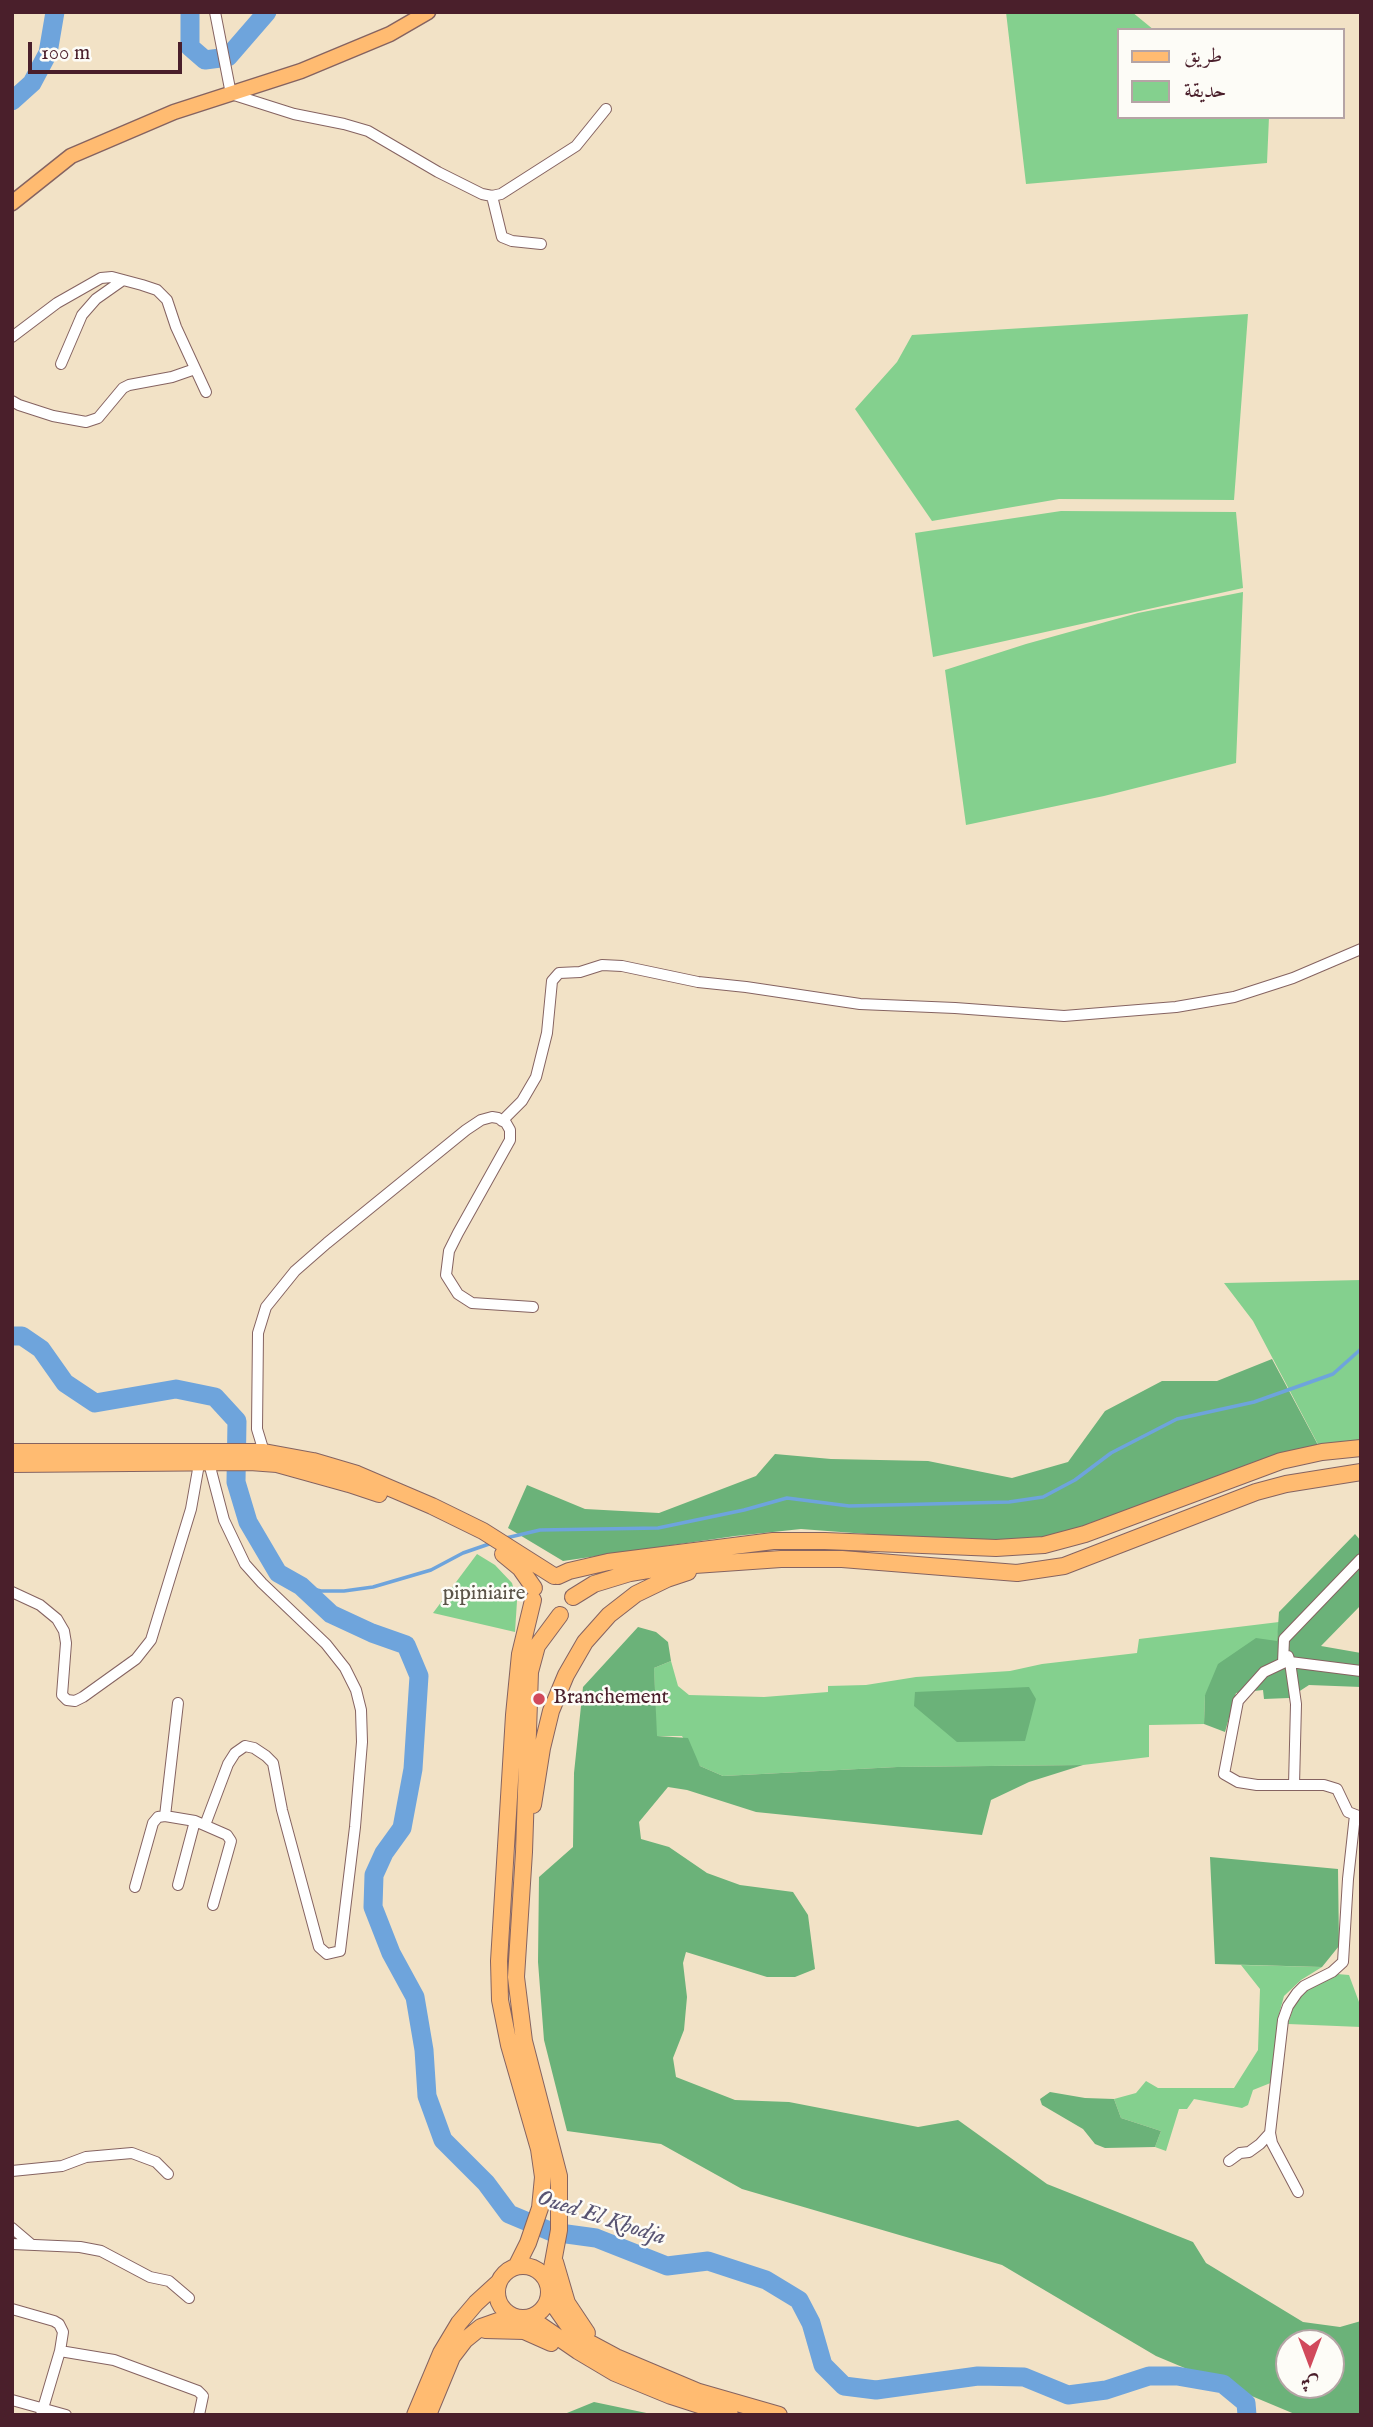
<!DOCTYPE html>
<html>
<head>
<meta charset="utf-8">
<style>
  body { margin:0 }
  #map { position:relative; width:1373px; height:2427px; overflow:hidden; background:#f2e2c6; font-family:"IM FELL English",Amiri,serif }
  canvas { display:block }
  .frame { position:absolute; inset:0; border:14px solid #4a1f2b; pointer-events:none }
  .legend { position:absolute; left:1117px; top:28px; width:228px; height:91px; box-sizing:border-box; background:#fdfcf7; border:2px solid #b5a4a5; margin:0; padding:9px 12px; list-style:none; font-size:21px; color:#4a1f2b }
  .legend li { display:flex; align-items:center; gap:14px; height:35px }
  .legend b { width:35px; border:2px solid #b5a4a5 }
  .north { position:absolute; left:1275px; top:2329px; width:70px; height:70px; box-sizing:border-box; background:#fdfcf7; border:2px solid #b5a4a5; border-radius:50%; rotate:180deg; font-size:19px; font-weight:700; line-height:28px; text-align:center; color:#4a1f2b }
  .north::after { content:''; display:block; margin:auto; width:24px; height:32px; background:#d1495b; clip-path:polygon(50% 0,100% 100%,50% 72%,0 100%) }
  .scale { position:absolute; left:28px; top:42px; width:154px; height:32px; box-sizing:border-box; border:4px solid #4a1f2b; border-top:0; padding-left:9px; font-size:21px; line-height:24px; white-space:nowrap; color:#4a1f2b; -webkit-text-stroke:5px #fdfcf7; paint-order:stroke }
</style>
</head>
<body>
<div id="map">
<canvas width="1373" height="2427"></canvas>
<div class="frame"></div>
<ul class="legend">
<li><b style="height:9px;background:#ffbb71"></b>طريق</li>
<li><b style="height:19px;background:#84d08e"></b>حديقة</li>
</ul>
<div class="north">ش</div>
<div class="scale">100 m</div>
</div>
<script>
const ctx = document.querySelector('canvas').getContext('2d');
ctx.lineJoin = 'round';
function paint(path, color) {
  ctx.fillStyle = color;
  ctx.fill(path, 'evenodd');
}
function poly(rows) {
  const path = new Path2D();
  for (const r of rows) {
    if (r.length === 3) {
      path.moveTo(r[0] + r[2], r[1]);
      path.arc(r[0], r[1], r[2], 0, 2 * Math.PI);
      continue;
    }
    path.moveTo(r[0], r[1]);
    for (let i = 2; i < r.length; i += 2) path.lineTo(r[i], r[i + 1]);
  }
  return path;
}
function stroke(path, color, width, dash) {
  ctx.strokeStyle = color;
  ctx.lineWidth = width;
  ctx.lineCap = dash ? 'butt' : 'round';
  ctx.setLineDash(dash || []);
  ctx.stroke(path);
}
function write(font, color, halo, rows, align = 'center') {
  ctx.font = font + ' "IM FELL English",serif';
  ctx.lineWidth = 5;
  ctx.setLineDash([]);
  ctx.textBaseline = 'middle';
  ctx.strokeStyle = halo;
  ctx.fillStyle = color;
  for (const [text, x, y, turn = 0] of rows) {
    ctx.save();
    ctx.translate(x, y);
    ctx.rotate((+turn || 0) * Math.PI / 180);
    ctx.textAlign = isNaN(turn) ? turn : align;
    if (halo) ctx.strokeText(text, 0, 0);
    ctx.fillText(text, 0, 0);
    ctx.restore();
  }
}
const green = poly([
  [1006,12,1132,12,1154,30,1119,30,1119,117,1269,117,1267,163,1026,184],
  [1248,314,1234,500,1059,499,932,521,855,409,897,362,912,335],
  [1061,511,1236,512,1243,588,933,657,915,533],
  [1243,592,1236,763,1104,796,966,825,945,670,1026,644,1138,613],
  [1361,1280,1361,1448,1322,1452,1253,1321,1224,1283],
  [477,1554,495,1565,512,1583,517,1601,515,1632,433,1613],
  [1279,1622,1277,1642,1205,1695,1204,1724,1149,1725,1149,1757,1083,1765,897,1767,723,1776,700,1766,682,1736,656,1736,654,1668,671,1661,678,1686,689,1695,764,1697,828,1692,828,1686,866,1685,916,1677,1010,1671,1042,1664,1137,1653,1139,1639],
  [1241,1965,1322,1967,1301,1980,1284,1996,1278,2018,1273,2082,1253,2090,1248,2105,1242,2108,1194,2099,1187,2109,1179,2109,1166,2151,1155,2147,1161,2131,1121,2118,1114,2099,1136,2093,1146,2081,1158,2088,1234,2088,1258,2050,1260,1989],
  [1337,1974,1349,1975,1359,2002,1361,2027,1288,2024,1294,2005,1307,1988]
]);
const forest = poly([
  [1272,1359,1318,1445,1272,1457,1045,1541,960,1541,801,1529,735,1536,563,1561,508,1528,527,1485,585,1509,659,1513,756,1476,775,1454,831,1459,928,1461,1012,1478,1068,1462,1105,1411,1162,1381,1217,1381],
  [1355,1534,1361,1541,1361,1605,1321,1646,1361,1653,1361,1687,1309,1685,1289,1698,1264,1699,1263,1690,1236,1693,1225,1732,1204,1724,1205,1695,1218,1664,1256,1638,1277,1641,1279,1612],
  [638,1627,656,1632,668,1642,671,1661,654,1668,657,1736,688,1738,700,1766,723,1776,897,1767,1083,1765,1029,1782,991,1800,982,1835,756,1812,687,1790,668,1787,639,1822,641,1839,669,1847,707,1873,740,1885,793,1892,808,1915,815,1969,795,1977,767,1977,686,1952,683,1963,687,1997,684,2030,673,2058,676,2077,735,2100,789,2102,918,2127,958,2120,1047,2184,1193,2242,1206,2263,1303,2322,1340,2327,1361,2321,1361,2415,1297,2415,1156,2356,1002,2265,742,2189,661,2144,567,2131,544,2040,538,1962,539,1877,573,1847,574,1773,583,1687],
  [1331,2343,1331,2385,1289,2385,1289,2343],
  [1029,1687,1036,1699,1025,1741,957,1742,914,1706,915,1692],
  [1210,1857,1338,1869,1339,1946,1322,1967,1215,1964],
  [1050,2092,1085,2098,1114,2099,1121,2118,1161,2131,1155,2147,1105,2148,1095,2144,1083,2129,1042,2105,1040,2099],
  [594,2402,656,2415,562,2415]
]);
const stream = poly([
  [506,1538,540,1530,658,1528,744,1510,787,1498,849,1506,1009,1502,1043,1497,1075,1480,1111,1453,1177,1419,1254,1402,1333,1374,1361,1349],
  [301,1586,321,1591,344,1591,373,1587,431,1570,463,1553,492,1543]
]);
const river = poly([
  [190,12,190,47,205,60,228,57,267,12],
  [12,101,32,83,48,53,55,12],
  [12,1336,22,1336,41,1349,65,1383,95,1403,176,1389,215,1397,237,1421,236,1482,248,1522,278,1573,301,1586,331,1614,372,1633,406,1645,419,1676,413,1769,402,1828,384,1853,374,1875,373,1907,391,1953,415,1997,424,2050,427,2096,443,2140,486,2183,509,2214,552,2232,596,2238,667,2266,708,2261,766,2280,799,2300,811,2323,823,2365,844,2386,876,2390,978,2376,1024,2377,1068,2395,1106,2390,1149,2376,1177,2376,1223,2384,1246,2403,1247,2415]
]);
const minor = poly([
  [215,12,231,94,294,114,344,124,368,131,438,172,482,194,492,196,501,194,576,146,606,109],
  [492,196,502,237,512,241,541,244],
  [12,337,57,303,101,278,112,277,142,285,157,290,167,300,176,327,206,392],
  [61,364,82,315,96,299,123,280],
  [12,401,19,405,53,416,86,422,98,418,123,388,129,385,172,377,195,369],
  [502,1121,522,1101,536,1077,547,1033,552,981,559,973,580,972,602,965,622,966,698,982,746,987,860,1004,955,1008,1064,1016,1176,1007,1234,997,1293,978,1361,949],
  [264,1452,257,1429,258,1333,266,1307,295,1271,327,1243,466,1130,481,1120,492,1117,498,1118,506,1123,510,1130,510,1140,458,1233,449,1251,446,1275,458,1294,472,1303,533,1307],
  [1361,1559,1284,1639,1283,1663,1264,1672,1238,1701,1224,1774,1238,1782,1257,1785,1324,1785,1337,1789,1348,1812,1361,1817],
  [12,1592,40,1605,57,1619,64,1631,66,1643,62,1695,67,1700,75,1701,83,1697,136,1659,151,1640,191,1509,199,1464],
  [1288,1656,1290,1662,1361,1671],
  [1290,1662,1296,1704,1294,1785],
  [165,1816,178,1703],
  [205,1825,228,1764,235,1753,245,1746,254,1748,266,1756,273,1763,282,1810,319,1947,327,1954,340,1951,355,1827,362,1742,361,1710,356,1690,345,1668,326,1644,262,1583,245,1564,224,1520,209,1463],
  [178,1885,195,1821],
  [135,1887,153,1823,158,1817,165,1816,195,1821,227,1835,231,1841,213,1905],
  [1229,2161,1240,2153,1249,2152,1260,2144,1270,2133],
  [12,2171,62,2166,86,2157,132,2153,156,2162,168,2174],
  [1298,2192,1272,2143,1270,2133,1283,2020,1288,2006,1297,1993,1304,1986,1332,1972,1343,1962,1348,1879,1355,1815],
  [12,2228,32,2245],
  [12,2244,80,2247,101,2251,150,2277,169,2281,189,2298],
  [12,2309,54,2321,59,2324,63,2332,60,2351,41,2415],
  [60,2351,114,2360,198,2391,203,2396,199,2415],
  [12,2400,66,2415]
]);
const primary = poly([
  [12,203,71,156,174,112,301,71,390,34,428,12]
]);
const trunk = poly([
  [12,1452,264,1452,313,1461,357,1474,432,1506,483,1531,554,1576],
  [12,1464,250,1462,277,1464,349,1484,379,1494],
  [503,1554,520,1568,534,1588],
  [558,1576,569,1571,608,1562,773,1541,825,1541,996,1548,1044,1545,1085,1534,1281,1461,1322,1452,1361,1448],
  [573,1597,594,1584,630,1573,666,1567,781,1559,842,1559,1017,1573,1064,1566,1256,1492,1286,1484,1361,1472],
  [533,1805,542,1748,551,1711,566,1675,585,1642,609,1615,636,1594,667,1579,688,1572],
  [555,2262,567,2303,587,2333],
  [523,2292,26],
  [516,2267,528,2243,540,2208,543,2177,539,2149,509,2045,500,2000,499,1961,514,1715,520,1654,533,1600],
  [549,2284,559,2230,559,2176,524,2041,516,1977,524,1852,530,1672,537,1646,560,1615],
  [549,2298,570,2328,588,2342,616,2357,699,2392,779,2415],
  [530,2318,578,2351,615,2373,671,2396,730,2415],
  [485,2330,524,2331,551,2343],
  [415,2415,441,2353,459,2323,476,2303,499,2282],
  [428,2415,452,2357,465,2340,481,2327,512,2316]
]);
const markers = [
  [539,1699,7,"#d1495b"]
];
const parkNames = [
  ["pipiniaire",484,1595]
];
const poiNames = [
  ["Branchement",553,1699]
];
const waterNames = [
  ["Oued El Khodja",601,2219,18]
];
paint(green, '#84d08e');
paint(forest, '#6bb279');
stroke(stream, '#6ea4dc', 3.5);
stroke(river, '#6ea4dc', 19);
stroke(minor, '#856361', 12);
stroke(primary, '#856361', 17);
stroke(trunk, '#856361', 18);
stroke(minor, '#fff', 10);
stroke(primary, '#ffbb71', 14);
stroke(trunk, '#ffbb71', 16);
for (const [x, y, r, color] of markers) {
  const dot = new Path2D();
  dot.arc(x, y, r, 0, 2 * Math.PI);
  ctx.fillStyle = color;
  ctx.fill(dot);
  stroke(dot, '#fdfcf7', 2.5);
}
write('21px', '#5b5449', '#fdfcf7', parkNames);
write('21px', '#4a1f2b', '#fdfcf7', poiNames, 'left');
write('italic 23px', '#585472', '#fdfcf7', waterNames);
</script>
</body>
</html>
